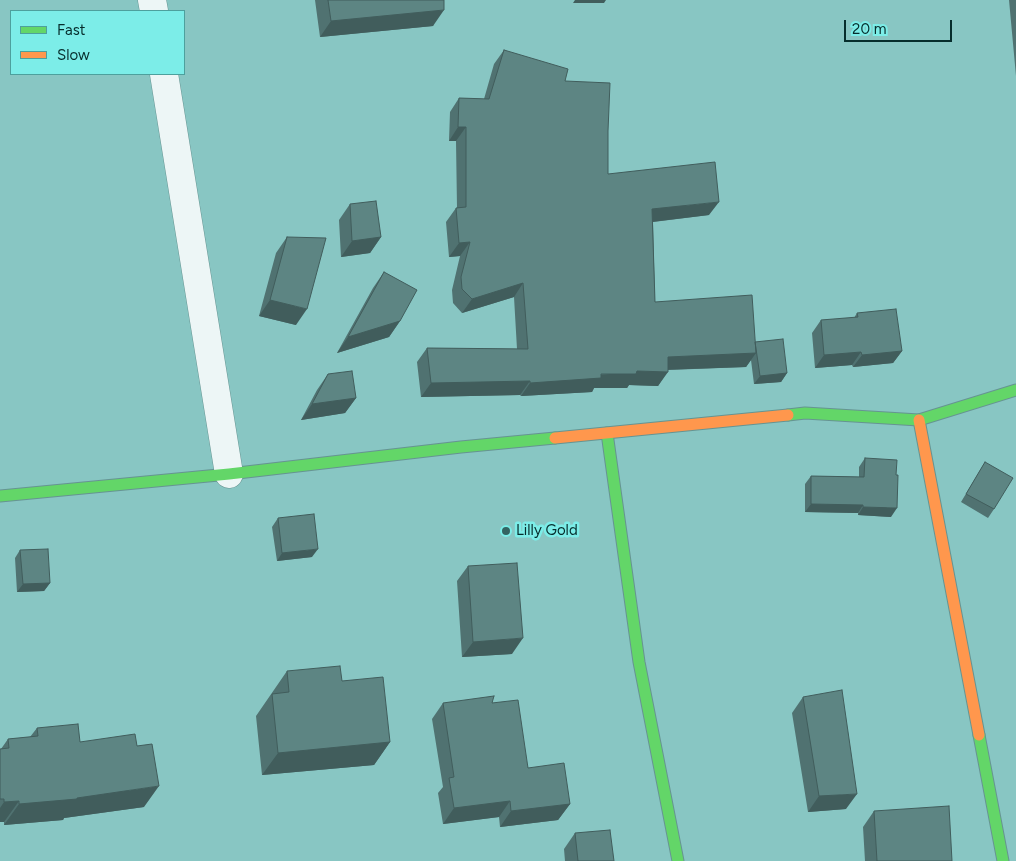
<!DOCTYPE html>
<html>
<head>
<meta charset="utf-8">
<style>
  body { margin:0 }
  #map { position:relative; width:1016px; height:861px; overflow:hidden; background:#88c6c3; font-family:Figtree,sans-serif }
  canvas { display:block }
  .legend { position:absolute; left:10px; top:10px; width:175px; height:65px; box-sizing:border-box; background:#7cede8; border:1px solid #4da09d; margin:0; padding:6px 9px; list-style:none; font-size:15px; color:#062d2c }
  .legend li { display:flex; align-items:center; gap:10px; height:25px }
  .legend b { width:25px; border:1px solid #4da09d }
  .scale { position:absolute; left:844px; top:20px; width:108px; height:22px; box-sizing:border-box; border:2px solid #062d2c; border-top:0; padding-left:6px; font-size:15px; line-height:18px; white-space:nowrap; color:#062d2c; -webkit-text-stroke:4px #7cede8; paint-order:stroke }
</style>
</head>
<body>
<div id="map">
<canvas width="1016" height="861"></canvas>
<ul class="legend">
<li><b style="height:6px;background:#63d668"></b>Fast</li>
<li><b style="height:6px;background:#ff974d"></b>Slow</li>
</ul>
<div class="scale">20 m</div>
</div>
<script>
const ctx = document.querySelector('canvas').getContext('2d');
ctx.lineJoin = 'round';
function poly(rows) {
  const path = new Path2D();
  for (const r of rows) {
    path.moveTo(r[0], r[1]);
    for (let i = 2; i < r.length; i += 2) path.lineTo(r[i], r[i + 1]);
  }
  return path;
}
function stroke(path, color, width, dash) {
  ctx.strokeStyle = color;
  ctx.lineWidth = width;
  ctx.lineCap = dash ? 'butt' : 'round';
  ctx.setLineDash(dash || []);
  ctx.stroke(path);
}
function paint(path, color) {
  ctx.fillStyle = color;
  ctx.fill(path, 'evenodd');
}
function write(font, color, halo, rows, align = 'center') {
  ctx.font = font + ' Figtree,sans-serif';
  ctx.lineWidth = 5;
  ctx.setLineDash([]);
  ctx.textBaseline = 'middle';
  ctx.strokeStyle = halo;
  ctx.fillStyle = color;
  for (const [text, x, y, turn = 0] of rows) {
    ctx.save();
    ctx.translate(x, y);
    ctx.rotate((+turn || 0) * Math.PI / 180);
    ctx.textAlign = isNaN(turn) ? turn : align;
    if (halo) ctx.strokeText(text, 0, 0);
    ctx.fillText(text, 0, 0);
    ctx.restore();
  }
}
const street = poly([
  [152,0,154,11],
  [164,74,229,474]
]);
const fast = poly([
  [788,415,805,413,919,420,1016,390],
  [607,433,639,662,678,861],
  [0,496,229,474,461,447,555,438],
  [979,735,1003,861]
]);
const slow = poly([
  [919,420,979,735],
  [555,438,788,415]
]);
const wall = poly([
  [315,0,444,0,433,26,320,37],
  [1009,0,1016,0,1016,76],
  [504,50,565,81,608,131,608,174,709,215,653,222,655,302,755,343,787,373,781,382,754,384,751,360,746,367,668,370,658,386,629,385,627,388,594,388,592,392,521,396,520,395,421,397,417,362,427,348,517,349,514,297,462,313,453,303,452,290,460,256,449,257,446,222,456,208,457,208,456,141,449,141,450,112,459,98,484,99,494,64],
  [350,204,381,237,370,253,341,257,339,220],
  [287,237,296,325,259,316,276,253],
  [384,272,400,321,389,337,337,353,373,288],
  [857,313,902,351,893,363,853,367,852,365,815,368,812,333,821,320,854,318],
  [328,374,356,398,345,413,301,420,317,390],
  [865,458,891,517,858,515,858,513,805,512,805,484,811,476,859,477,859,467],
  [985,462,994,509,988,518,961,502],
  [278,518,312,557,277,561,272,527],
  [20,550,50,583,44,591,17,592,15,558],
  [468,566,512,654,462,657,457,581],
  [287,671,342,681,390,742,374,765,262,775,256,716],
  [803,697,846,809,808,812,792,713],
  [443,703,492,703,528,768,570,804,558,820,500,827,499,817,443,824,438,793,443,787,432,719],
  [37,728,80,742,144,807,64,818,63,820,4,825,4,822,0,822,0,749,1,749,8,739,30,737],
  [874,811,952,861,865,861,863,827],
  [575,833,614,861,565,861,564,849]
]);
const shadedWall = poly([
  [575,0,606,0,604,3,573,3],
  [444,10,433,26,320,37,331,21],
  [458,127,466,127,456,141,449,141],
  [719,202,709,215,643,223,652,209],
  [381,237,370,253,341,257,352,241],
  [470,242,460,256,449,257,459,243],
  [523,283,514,297,462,313,472,299],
  [270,300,307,309,296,325,259,316],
  [400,321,389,337,337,353,348,337],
  [902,351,893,363,853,367,862,355],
  [861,352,852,365,815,368,824,355],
  [756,353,746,367,659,370,668,357],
  [637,371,668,372,658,386,629,385,627,388,594,388,592,392,521,396,530,383],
  [787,373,781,382,754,384,760,376],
  [530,381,520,395,421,397,431,383],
  [356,398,345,413,301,420,312,404],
  [811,504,863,505,858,513,805,512],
  [863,507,897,508,891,517,858,515],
  [318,549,312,557,277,561,282,553],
  [50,583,44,591,17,592,23,584],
  [523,638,512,654,462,657,473,642],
  [390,742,374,765,262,775,278,753],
  [159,786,144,807,64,818,63,820,4,825,19,804,77,798],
  [857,794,846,809,808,812,819,796],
  [19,801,4,822,0,822,0,808,4,802],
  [510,801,499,817,443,824,454,808],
  [570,804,558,820,500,827,511,811]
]);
const building = poly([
  [328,0,444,0,444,10,331,21,328,0],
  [504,50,568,69,565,81,610,83,608,131,608,174,715,162,719,202,652,209,655,302,752,295,756,353,668,357,668,372,637,371,636,374,601,374,601,378,530,383,530,381,431,383,427,348,528,349,523,283,472,299,462,289,461,277,470,242,459,243,456,208,466,207,466,127,458,127,459,98,489,99,504,50],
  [376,201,381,237,352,241,350,204,376,201],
  [287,237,326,238,307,309,270,300,287,237],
  [384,272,417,290,400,321,348,337,384,272],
  [896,309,902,351,862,355,861,352,824,355,821,320,858,317,857,313,896,309],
  [783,339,787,373,760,376,755,342,783,339],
  [352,371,356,398,312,404,328,374,352,371],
  [865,458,897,460,896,475,898,475,897,508,863,507,863,505,811,504,811,476,864,477,865,458],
  [985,462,1013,478,994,509,966,494,985,462],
  [314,514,318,549,282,553,278,518,314,514],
  [48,549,50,583,23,584,20,550,48,549],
  [517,563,523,638,473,642,468,566,517,563],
  [340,666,342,681,383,677,390,742,278,753,272,694,289,692,287,671,340,666],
  [842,690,857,794,819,796,803,697,842,690],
  [494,696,492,703,518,700,528,768,564,763,570,804,511,811,510,801,454,808,449,778,454,777,443,703,494,696],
  [78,724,80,742,135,734,137,746,152,744,159,786,77,798,77,799,19,804,19,801,4,802,4,799,0,799,0,749,9,748,8,739,38,736,37,728,78,724],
  [949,806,952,861,877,861,874,811,949,806],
  [610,830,614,861,578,861,575,833,610,830]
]);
const markers = [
  [506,531,5,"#346361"]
];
const poiNames = [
  ["Lilly Gold",516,531]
];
stroke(street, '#669492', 29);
stroke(fast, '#669492', 13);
stroke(slow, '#669492', 13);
stroke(street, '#edf6f6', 28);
stroke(fast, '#63d668', 11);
stroke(slow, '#ff974d', 11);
paint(wall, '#507271');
paint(shadedWall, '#415d5c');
paint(building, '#5d8583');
stroke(building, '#415d5c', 1);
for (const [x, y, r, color] of markers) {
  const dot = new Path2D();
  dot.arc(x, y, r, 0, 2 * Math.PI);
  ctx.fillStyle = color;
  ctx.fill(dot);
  stroke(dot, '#7cede8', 2);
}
write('15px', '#062d2c', '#7cede8', poiNames, 'left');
</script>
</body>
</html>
